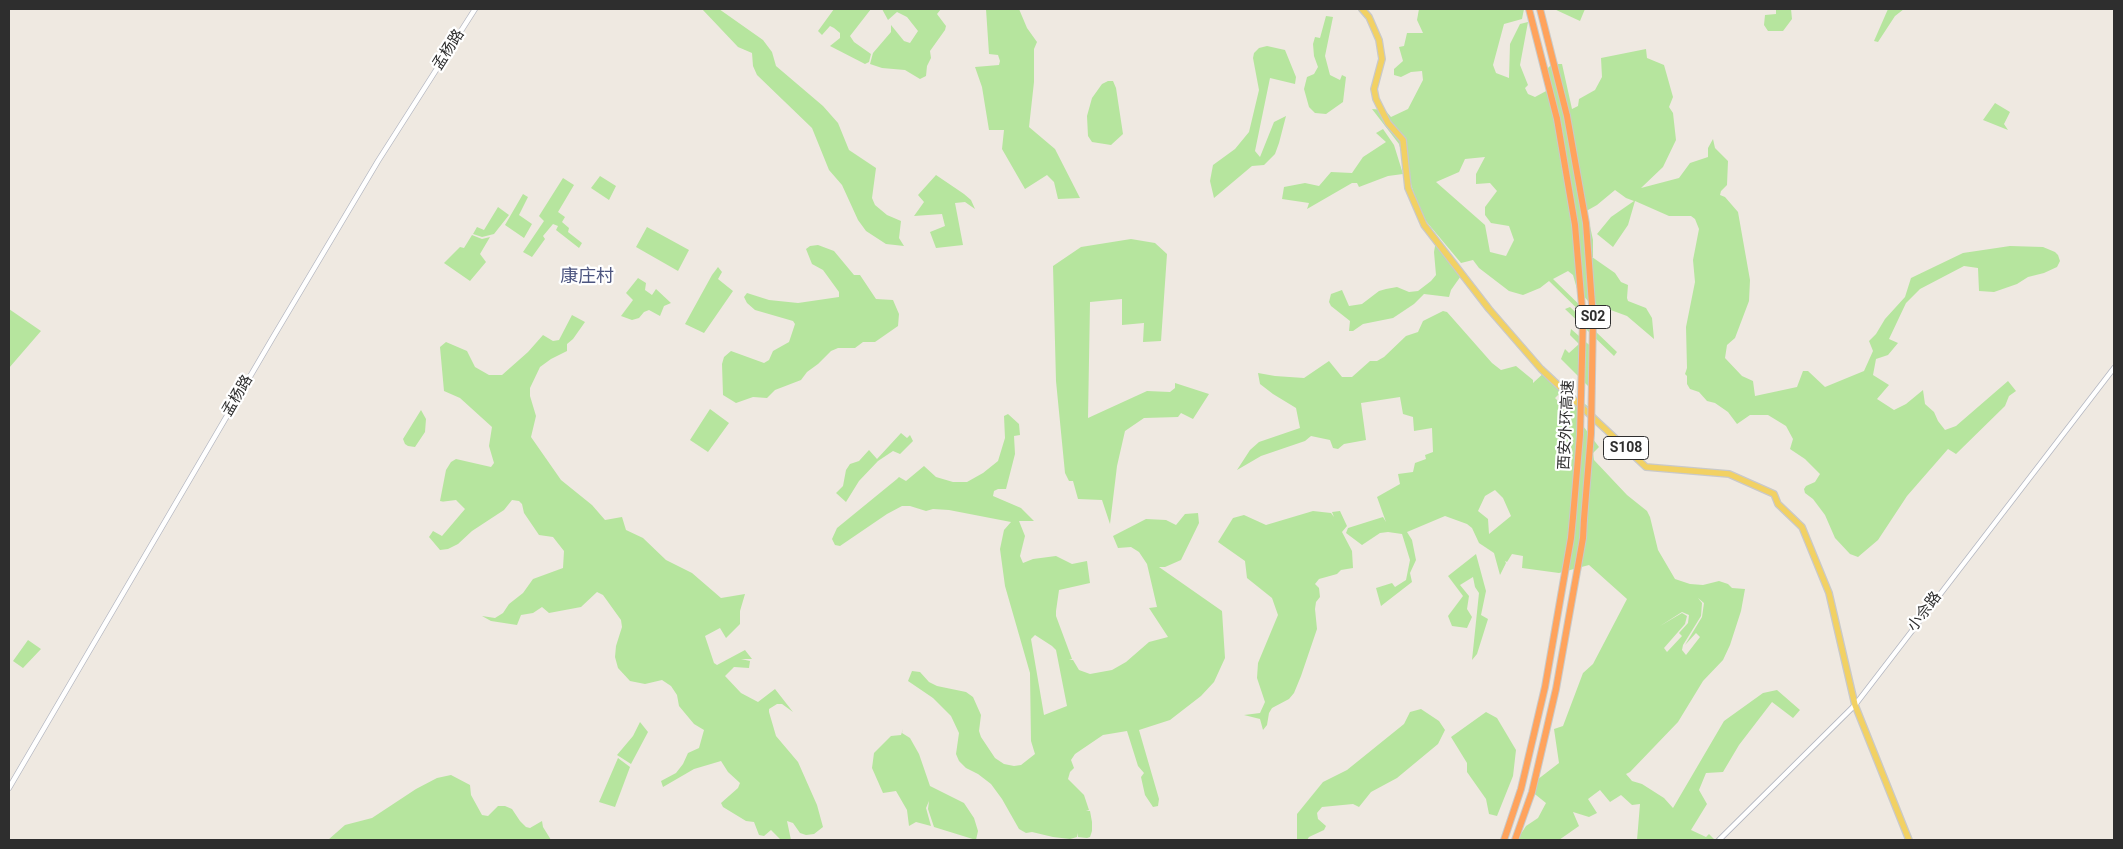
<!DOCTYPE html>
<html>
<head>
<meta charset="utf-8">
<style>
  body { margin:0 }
  #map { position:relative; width:2123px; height:849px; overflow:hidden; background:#efe9e1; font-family:Roboto,sans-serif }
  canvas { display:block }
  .frame { position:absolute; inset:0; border:10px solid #2e2e2e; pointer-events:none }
</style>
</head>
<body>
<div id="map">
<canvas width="2123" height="849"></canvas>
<div class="frame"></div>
</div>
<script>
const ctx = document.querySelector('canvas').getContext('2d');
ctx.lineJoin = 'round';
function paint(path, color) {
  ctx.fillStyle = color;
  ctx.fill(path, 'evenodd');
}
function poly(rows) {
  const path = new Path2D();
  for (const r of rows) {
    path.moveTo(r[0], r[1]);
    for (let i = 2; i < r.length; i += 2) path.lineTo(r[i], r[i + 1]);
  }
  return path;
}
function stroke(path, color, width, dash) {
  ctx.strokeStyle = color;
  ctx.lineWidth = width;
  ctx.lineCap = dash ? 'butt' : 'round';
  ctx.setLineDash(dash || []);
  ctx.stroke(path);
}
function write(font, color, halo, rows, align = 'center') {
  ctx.font = font + ' Roboto,"Noto Sans SC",sans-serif';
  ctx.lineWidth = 4.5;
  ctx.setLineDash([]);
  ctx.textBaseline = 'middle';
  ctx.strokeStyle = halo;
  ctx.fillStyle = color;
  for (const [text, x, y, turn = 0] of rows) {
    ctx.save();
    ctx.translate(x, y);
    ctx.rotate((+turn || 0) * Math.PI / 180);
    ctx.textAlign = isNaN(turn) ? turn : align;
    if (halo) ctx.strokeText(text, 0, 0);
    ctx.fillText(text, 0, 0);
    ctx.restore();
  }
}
const green = poly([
  [702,9,719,9,763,40,772,52,776,66,823,106,838,123,849,150,876,168,872,198,875,205,887,215,901,221,899,238,904,246,886,244,866,231,858,220,842,185,829,170,812,128,757,75,753,66,752,53,738,47],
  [834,9,871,9,850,36,854,42,871,54,869,62,865,64,830,46,840,38,840,33,834,28,830,26,822,35,818,31],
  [882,9,941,9,937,14,946,26,945,30,930,51,931,58,927,66,926,76,920,79,905,70,882,68,870,64,873,53,891,32,891,25,904,41,910,43,918,31,907,17,897,12,888,20],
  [986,9,1019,9,1027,28,1037,42,1034,49,1034,82,1029,127,1055,149,1080,198,1058,199,1054,182,1047,175,1025,189,1002,149,1004,130,989,130,982,87,975,67,999,65,1000,61,998,55,989,54],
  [1419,9,1524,9,1522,19,1504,24,1493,65,1496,73,1509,78,1510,44,1520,24,1528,22,1520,65,1528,85,1525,88,1528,94,1535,97,1548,90,1544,72,1552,64,1562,64,1572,109,1578,106,1579,99,1595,90,1602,77,1601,58,1646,49,1647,58,1664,65,1673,97,1669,107,1673,113,1676,140,1663,167,1641,188,1679,178,1690,163,1708,157,1708,148,1713,139,1715,148,1728,161,1727,185,1721,191,1720,195,1725,197,1738,212,1750,280,1749,301,1735,338,1727,345,1725,358,1742,376,1753,381,1755,396,1797,387,1803,371,1808,371,1825,387,1864,371,1873,351,1869,341,1876,334,1885,319,1905,297,1911,278,1963,253,2010,246,2043,247,2055,252,2058,255,2060,261,2057,267,2044,273,2028,277,2017,284,1994,292,1979,291,1978,268,1964,266,1920,289,1906,303,1889,339,1898,343,1888,355,1876,359,1873,375,1889,385,1877,399,1894,410,1906,404,1923,390,1925,404,1934,412,1938,421,1945,430,1956,426,2008,381,2016,391,2009,396,2005,406,1956,454,1948,449,1907,496,1878,540,1858,557,1850,554,1835,538,1825,515,1813,499,1805,493,1804,489,1806,486,1815,482,1820,474,1805,459,1790,449,1793,439,1786,426,1768,415,1750,415,1737,424,1728,412,1715,403,1707,401,1699,392,1690,389,1687,384,1687,376,1685,374,1687,368,1686,327,1695,282,1693,260,1699,229,1695,219,1691,216,1669,216,1635,201,1628,225,1613,247,1597,234,1611,217,1634,201,1626,198,1615,190,1597,205,1581,214,1590,226,1593,240,1593,257,1592,257,1615,273,1621,282,1628,285,1627,298,1628,301,1646,308,1652,318,1654,339,1627,316,1589,302,1577,289,1573,275,1568,271,1553,279,1594,319,1594,325,1549,281,1540,288,1523,295,1509,291,1479,268,1473,260,1461,263,1420,214,1399,144,1372,109,1385,110,1391,117,1408,109,1423,80,1422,71,1411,72,1401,77,1394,75,1394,69,1403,61,1399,47,1404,46,1407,33,1423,33,1417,20],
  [1485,157,1476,174,1476,184,1490,183,1497,191,1485,207,1485,215,1491,223,1509,226,1514,240,1506,256,1490,252,1485,225,1436,182,1459,172,1465,159],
  [1554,9,1585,9,1580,21],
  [1776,9,1791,9,1792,19,1783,31,1768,31,1764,25,1765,15,1776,14],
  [1888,9,1904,9,1895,16,1878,42,1874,41],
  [1326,16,1333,17,1325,56,1330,75,1340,80,1342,75,1346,77,1343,102,1326,114,1315,113,1309,107,1304,89,1307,77,1314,74,1318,67,1314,56,1313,44,1315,37,1320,38],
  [1267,46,1285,50,1296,77,1295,84,1270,78,1255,151,1260,157,1274,122,1286,116,1279,143,1275,154,1264,165,1252,166,1214,198,1210,181,1213,165,1235,149,1249,132,1259,90,1253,58,1254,53,1259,48],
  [1108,81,1113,81,1116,88,1123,134,1111,145,1092,142,1088,136,1087,116,1092,98,1102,84],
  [1995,103,2010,112,2004,124,2008,130,1983,120],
  [1383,129,1394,145,1403,174,1388,176,1359,187,1357,183,1352,183,1307,209,1309,203,1282,199,1284,187,1305,183,1319,186,1331,172,1352,173,1363,157,1386,142,1376,133],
  [936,175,964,194,971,200,975,209,965,202,955,203,963,245,936,248,930,232,945,226,942,214,914,216,924,202,918,195],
  [600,176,616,186,609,200,591,188],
  [563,178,574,185,558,212,565,217,562,222,569,228,568,232,582,243,579,248,556,230,558,226,553,224,543,236,545,239,532,257,523,252,544,221,539,216],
  [523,194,528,197,519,215,532,224,524,238,505,225],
  [498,207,509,215,494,234,482,237,473,234,477,227,484,230],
  [647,227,689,250,678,271,636,247],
  [472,235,482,239,490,237,480,254,486,262,470,281,444,263,460,247,464,248],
  [1131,239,1155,243,1167,254,1161,341,1143,342,1144,323,1122,325,1122,299,1090,302,1088,418,1147,391,1170,392,1175,388,1175,383,1209,394,1193,419,1181,413,1178,417,1144,418,1125,431,1117,466,1110,524,1102,500,1078,499,1073,481,1069,481,1065,473,1056,381,1053,266,1081,247],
  [1436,240,1463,273,1451,290,1449,297,1424,294,1414,304,1393,318,1363,324,1353,331,1349,331,1350,321,1331,306,1329,302,1331,294,1342,290,1349,306,1362,304,1379,291,1386,289,1397,287,1409,292,1418,291,1431,281,1436,275,1434,252],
  [818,245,834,251,854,275,860,275,876,299,893,300,899,314,898,326,875,342,863,342,855,348,838,348,831,351,818,364,807,372,801,380,775,390,767,398,753,397,736,403,723,395,722,364,724,357,731,351,764,363,769,360,773,351,789,342,795,324,793,321,755,310,747,303,744,297,747,293,769,300,798,303,839,297,839,292,823,270,812,264,806,249,810,246],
  [718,267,722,272,718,279,733,291,704,333,685,324,712,275],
  [638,278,646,283,645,290,652,295,656,289,671,303,664,306,660,316,649,310,644,312,639,318,632,320,621,316,633,300,626,293],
  [1570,307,1617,352,1614,356,1565,309],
  [9,309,41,331,9,368],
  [1443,311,1447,312,1492,363,1501,370,1516,366,1533,380,1533,383,1546,371,1565,388,1555,398,1562,405,1574,396,1589,407,1577,418,1599,447,1593,453,1594,460,1627,495,1647,511,1650,517,1658,550,1675,579,1690,584,1703,585,1719,581,1728,584,1732,588,1745,589,1741,611,1730,645,1723,660,1703,681,1678,722,1630,772,1626,774,1632,781,1642,784,1664,798,1673,808,1724,721,1763,693,1777,690,1800,710,1793,718,1772,702,1739,745,1723,772,1706,773,1699,790,1707,804,1691,830,1706,837,1709,834,1715,840,1637,840,1640,804,1632,805,1621,795,1610,802,1600,790,1588,799,1597,813,1589,817,1573,812,1579,826,1559,840,1517,840,1526,826,1538,818,1546,803,1531,791,1533,783,1559,763,1554,729,1563,726,1583,673,1593,664,1627,599,1589,565,1559,573,1522,568,1523,556,1512,554,1507,562,1505,561,1506,563,1500,575,1494,553,1479,543,1472,528,1467,524,1445,516,1407,532,1412,540,1416,560,1410,573,1412,582,1381,606,1376,588,1392,583,1395,587,1406,580,1410,560,1402,534,1388,532,1380,533,1362,545,1346,533,1348,528,1383,517,1386,522,1377,497,1400,484,1398,474,1413,472,1415,463,1426,459,1425,455,1433,452,1432,428,1414,431,1413,417,1403,414,1400,397,1361,403,1366,440,1344,444,1338,449,1333,448,1330,440,1311,436,1305,441,1261,456,1237,470,1250,450,1259,442,1300,428,1296,408,1273,394,1260,384,1258,373,1275,376,1304,378,1329,361,1342,377,1352,377,1370,361,1377,361,1384,357,1406,336,1418,332,1423,321],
  [1495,490,1503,498,1511,516,1489,534,1488,519,1478,511,1485,496],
  [1698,598,1704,603,1702,617,1685,645,1696,633,1700,637,1686,655,1682,650,1683,645,1701,616,1702,603],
  [1682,612,1689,615,1688,623,1679,633,1682,636,1667,652,1664,648,1685,624,1687,616,1682,613,1660,626],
  [572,315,585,322,573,339,567,344,567,351,551,359,540,367,530,388,530,396,536,416,531,437,561,480,592,505,605,520,622,517,626,530,643,538,666,560,692,573,721,598,745,594,740,611,740,624,726,638,720,628,705,636,714,663,717,665,745,650,752,659,741,659,750,661,749,668,734,667,725,676,741,693,758,702,775,689,793,712,782,704,777,704,769,709,769,712,776,736,798,762,817,805,823,827,814,834,806,835,800,833,793,823,787,821,791,840,781,840,771,830,764,836,759,835,754,822,746,821,723,807,721,803,738,788,740,783,728,772,721,761,694,769,663,787,661,781,676,773,683,764,688,753,699,748,704,730,694,724,679,706,677,695,671,686,662,680,645,684,630,681,618,668,615,657,616,646,622,627,621,620,603,595,597,592,581,607,549,613,542,607,533,613,521,615,517,625,491,621,482,616,495,618,503,613,509,604,523,593,533,579,563,568,564,551,553,537,539,535,524,513,522,504,519,501,512,500,504,510,472,531,458,544,448,549,440,550,429,537,433,531,442,536,465,509,456,500,440,502,443,501,440,501,446,470,451,462,456,459,491,467,494,463,489,446,492,427,460,398,444,391,440,347,446,342,467,351,475,367,489,375,502,375,528,352,543,335,553,341,559,340],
  [1571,329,1595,350,1594,368,1588,386,1561,359,1565,349,1569,353,1579,344,1570,335],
  [710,409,729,423,708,452,690,440],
  [421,410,426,419,425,432,415,447,408,446,405,444,403,439],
  [1008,414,1019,424,1020,435,1014,436,1015,454,1006,489,998,489,994,491,993,496,1021,508,1034,521,1019,521,1025,536,1020,556,1023,563,1033,559,1056,556,1072,564,1087,561,1090,583,1059,590,1056,611,1056,616,1072,659,1069,660,1073,660,1079,670,1090,674,1112,670,1126,662,1149,642,1168,637,1149,608,1157,607,1147,564,1139,552,1131,547,1118,548,1113,536,1146,519,1166,520,1176,525,1185,514,1198,513,1199,523,1181,560,1165,567,1159,567,1222,611,1225,658,1214,682,1201,696,1170,720,1139,730,1159,799,1158,806,1153,807,1145,795,1141,777,1144,773,1138,766,1127,731,1103,735,1075,754,1071,760,1074,768,1070,772,1068,779,1084,795,1089,810,1086,811,1090,811,1092,822,1092,831,1090,837,1087,838,1078,837,1078,833,1077,837,1070,839,1053,837,1032,832,1026,833,1019,829,1002,799,991,784,978,774,966,768,959,761,956,754,959,733,951,716,933,698,908,681,912,671,920,672,929,682,937,686,966,692,973,697,981,715,979,731,981,737,995,758,1004,764,1014,766,1021,765,1035,754,1031,741,1030,673,1005,586,1000,549,1004,530,1011,522,949,510,933,509,926,511,910,506,902,506,887,514,840,546,835,545,832,539,837,528,897,479,899,477,906,481,924,466,936,477,953,482,967,482,983,473,998,461,1005,438,1004,416],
  [1035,635,1052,646,1056,650,1067,706,1044,715,1031,639],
  [901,433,907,438,910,435,913,441,900,454,893,451,878,461,859,481,846,502,836,493,843,486,846,470,850,464,859,461,869,450,877,459],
  [1313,511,1331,513,1334,517,1332,512,1340,511,1347,526,1342,532,1352,551,1353,568,1341,570,1337,574,1319,579,1315,584,1319,588,1320,597,1316,602,1315,609,1317,629,1301,676,1294,693,1289,699,1272,708,1269,713,1267,725,1263,730,1260,719,1244,715,1260,713,1265,702,1257,678,1258,663,1278,615,1272,598,1247,578,1245,561,1218,542,1233,518,1244,515,1266,525],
  [1476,554,1486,591,1481,615,1488,619,1477,654,1472,660,1479,593,1475,587,1473,577,1460,585,1469,596,1467,609,1472,617,1467,628,1452,626,1448,616,1463,596,1448,576],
  [28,640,41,649,23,668,13,661],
  [1421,709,1439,721,1445,730,1438,744,1397,778,1371,792,1359,807,1353,804,1322,807,1317,813,1318,819,1326,826,1324,830,1309,837,1307,840,1297,840,1297,814,1323,782,1347,770,1404,724,1410,712],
  [1486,712,1497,718,1516,750,1513,776,1497,816,1489,814,1486,799,1467,772,1467,763,1451,737],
  [640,722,648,732,631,764,617,755,633,736],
  [903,729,902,733,910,738,919,754,930,786,964,803,974,818,978,831,976,840,934,827,928,809,929,801,926,808,931,826,916,822,909,826,907,810,896,791,883,793,872,768,874,753,891,736,901,735],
  [618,758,630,767,615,807,599,802],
  [451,775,470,785,471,795,482,815,488,816,498,806,505,806,512,809,520,821,526,827,530,828,542,821,543,827,551,840,328,840,345,825,372,818,416,789,437,778]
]);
const tertiary = poly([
  [9,788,272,339,378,161,475,9],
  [1719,840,1855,705,2114,368]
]);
const primary = poly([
  [1362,9,1369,17,1379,40,1382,59,1374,89,1376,99,1388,123,1403,140,1408,188,1424,225,1489,309,1541,369,1646,467,1729,474,1774,494,1778,504,1802,527,1829,593,1855,705,1909,840]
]);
const motorway = poly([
  [1529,9,1557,119],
  [1540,9,1567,116],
  [1504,840,1521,789,1545,687,1571,538,1573,517],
  [1515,840,1532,792,1556,689,1583,538,1584,519]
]);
const motorwayBridge = poly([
  [1567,116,1586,223,1593,318,1591,434,1584,519],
  [1557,119,1575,225,1583,319,1580,435,1573,517]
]);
const shields = [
  [1593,317,35],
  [1626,448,45]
];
const shieldNames = [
  ["S02",1593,317],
  ["S108",1626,448]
];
const streetNames = [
  ["孟杨路",449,50,-58],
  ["孟杨路",238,396,-60],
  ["西安外环高速",1567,425,-87],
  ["小佘路",1925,612,-53]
];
const quarterNames = [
  ["康庄村",587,277]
];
paint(green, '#b6e59e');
stroke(tertiary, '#b4b7c1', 6);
stroke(primary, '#c9c9c9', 8);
stroke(motorway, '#c9c9c9', 8);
stroke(tertiary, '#fff', 4.5);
stroke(primary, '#f2d163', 5.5);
stroke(motorway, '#ffa35c', 6);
stroke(motorwayBridge, '#c9c9c9', 8, []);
stroke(motorwayBridge, '#ffa35c', 6);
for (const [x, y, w] of shields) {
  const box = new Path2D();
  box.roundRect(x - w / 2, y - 11.5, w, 23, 4);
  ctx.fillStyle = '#fff';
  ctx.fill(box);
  stroke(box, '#2e2e2e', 1);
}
write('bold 14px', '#2e2e2e', null, shieldNames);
write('15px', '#2e2e2e', '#fff', streetNames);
write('18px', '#4d5680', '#fff', quarterNames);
</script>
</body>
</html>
